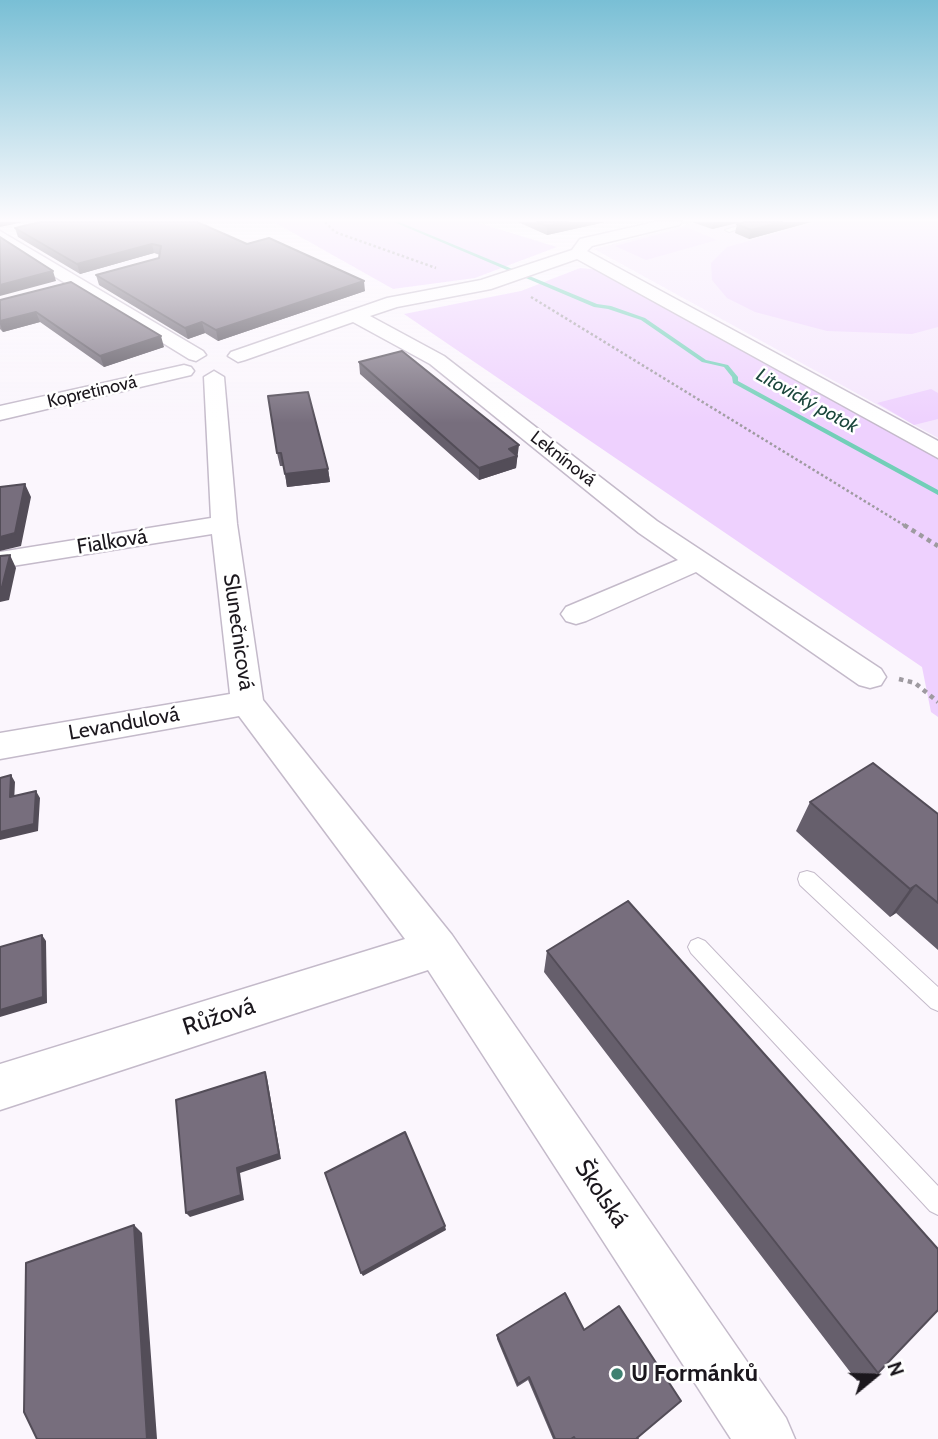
<!DOCTYPE html>
<html>
<head>
<meta charset="utf-8">
<style>
  body { margin:0 }
  #map { position:relative; width:938px; height:1439px; overflow:hidden; background:#fbf6fd; font-family:Cabin,sans-serif }
  canvas { display:block }
  .north { position:absolute; left:840px; top:1341px; width:70px; height:70px; -webkit-text-stroke:5px #fff; paint-order:stroke; rotate:71deg; font-size:19px; font-weight:700; line-height:28px; text-align:center; color:#1b171d }
  .north::after { content:''; display:block; margin:auto; width:24px; height:32px; background:#1b171d; clip-path:polygon(50% 0,100% 100%,50% 72%,0 100%) }
</style>
</head>
<body>
<div id="map">
<canvas width="938" height="1439"></canvas>
<div class="north">N</div>
</div>
<script>
const ctx = document.querySelector('canvas').getContext('2d');
ctx.lineJoin = 'round';
function paint(path, color) {
  ctx.fillStyle = color;
  ctx.fill(path, 'evenodd');
}
function poly(rows) {
  const path = new Path2D();
  for (const r of rows) {
    path.moveTo(r[0], r[1]);
    for (let i = 2; i < r.length; i += 2) path.lineTo(r[i], r[i + 1]);
  }
  return path;
}
function stroke(path, color, width, dash) {
  ctx.strokeStyle = color;
  ctx.lineWidth = width;
  ctx.lineCap = dash ? 'butt' : 'round';
  ctx.setLineDash(dash || []);
  ctx.stroke(path);
}
function write(font, color, halo, rows, align = 'center') {
  ctx.font = font + ' Cabin,sans-serif';
  ctx.lineWidth = 5;
  ctx.setLineDash([]);
  ctx.textBaseline = 'middle';
  ctx.strokeStyle = halo;
  ctx.fillStyle = color;
  for (const [text, x, y, turn = 0] of rows) {
    ctx.save();
    ctx.translate(x, y);
    ctx.rotate((+turn || 0) * Math.PI / 180);
    ctx.textAlign = isNaN(turn) ? turn : align;
    if (halo) ctx.strokeText(text, 0, 0);
    ctx.fillText(text, 0, 0);
    ctx.restore();
  }
}
const built = poly([
  [697,222,938,222,938,438,594,249]
]);
const green = poly([
  [274,222,475,222,557,247,475,278,393,289],
  [817,222,938,222,938,327,912,334,827,331,755,312,727,298,712,280,711,263,727,247],
  [686,227,717,240,646,260,615,246],
  [580,268,602,270,938,458,938,717,931,712,922,667,404,314,521,291],
  [931,389,938,393,938,419,914,425,877,403]
]);
const stream = poly([
  [394,222,399,222,597,304,611,306,645,318,706,360,728,365,738,377,738,381,938,490,938,495,733,383,732,377,724,367,702,362,641,320,608,309,594,307,394,222]
]);
const pathFar1 = poly([
  [325,222,335,232,436,268],
  [531,297,907,527]
]);
const path = poly([
  [904,525,938,546],
  [899,679,915,683,938,702]
]);
const service = poly([
  [750,222,761,222,729,232,725,230,750,222],
  [807,871,814,873,938,987,938,1011,931,1008,800,885,798,879,800,873,807,871],
  [698,938,705,941,938,1186,938,1215,930,1211,691,953,688,947,691,941,698,938]
]);
const minor = poly([
  [655,222,682,222,679,225,592,246,587,251,938,441,938,458,577,259,491,289,397,307,370,316,444,356,657,521,881,669,886,677,881,685,870,688,859,685,696,572,586,621,576,624,566,621,561,614,566,607,678,560,639,533,430,364,353,322,245,360,238,362,228,356,231,352,387,298,481,280,572,250,580,239,655,222],
  [0,231,203,351,206,355,196,361,189,359,0,243,0,231],
  [184,365,191,367,194,371,191,375,0,420,0,406,184,365],
  [214,371,224,377,237,524,263,700,452,935,786,1418,795,1439,731,1439,428,970,0,1110,0,1064,405,939,239,716,0,759,0,733,230,694,212,534,0,568,0,552,211,518,204,377,214,371]
]);
const wall = poly([
  [518,222,605,222,547,235],
  [692,222,741,222,712,229],
  [811,222,749,239,735,233,737,224],
  [15,228,247,244,365,291,218,341,205,333,188,339,99,285,96,275,159,258,160,255,154,253,80,274,18,237],
  [0,300,164,347,104,367,40,322,3,332,0,329],
  [359,362,518,458,517,458,516,468,479,480,360,374],
  [308,392,328,469,330,482,287,487,284,466,280,466,277,453],
  [810,802,938,814,938,950,896,913,890,917,796,831],
  [547,951,878,1373,857,1381,544,972],
  [497,1335,637,1438,638,1439,553,1439,528,1380,517,1387,497,1339]
]);
const shadedWall = poly([
  [0,222,24,222,0,227],
  [568,222,605,222,547,235,547,226],
  [714,222,741,222,712,229],
  [782,222,811,222,749,239,751,230],
  [152,244,154,253,80,274,77,264],
  [53,271,56,281,0,296,0,285],
  [364,281,365,291,218,341,216,330],
  [36,312,40,322,3,332,0,324,0,321],
  [202,322,205,333,188,339,185,328],
  [161,336,164,347,104,367,100,356],
  [519,445,516,468,479,480,479,468,509,449],
  [328,469,330,482,287,487,285,474],
  [25,484,31,497,21,546,0,551,0,537],
  [10,555,16,568,9,600,0,602,0,587],
  [11,775,15,782,14,803,10,797],
  [36,791,40,798,38,831,0,840,0,832],
  [916,885,896,913,890,917,910,889],
  [42,935,46,941,47,1003,0,1017,0,1010],
  [265,1072,267,1078,281,1159,240,1173,244,1200,190,1217,186,1213,237,1168],
  [134,1225,142,1233,157,1439,147,1439],
  [445,1226,446,1230,363,1276,361,1273]
]);
const building = poly([
  [40,222,197,222,247,244,269,238,364,281,216,330,202,322,185,328,96,275,159,258,161,246,152,244,77,264,15,228,40,222],
  [537,222,568,222,547,226,537,222],
  [745,222,782,222,751,230,737,224,745,222],
  [0,237,53,271,0,285,0,237],
  [71,282,161,336,100,356,36,312,0,321,0,300,71,282],
  [402,351,519,445,509,449,517,456,479,468,359,362,402,351],
  [308,392,328,469,285,474,281,453,277,453,268,396,308,392],
  [25,484,15,533,0,537,0,487,25,484],
  [10,555,2,587,0,587,0,556,10,555],
  [873,763,938,814,938,903,916,885,910,889,810,802,873,763],
  [11,775,10,797,36,791,34,824,0,832,0,778,11,775],
  [628,901,938,1249,938,1310,878,1373,547,951,628,901],
  [42,935,43,997,0,1010,0,947,42,935],
  [265,1072,279,1154,237,1168,241,1195,186,1213,176,1100,265,1072],
  [405,1132,445,1226,361,1273,325,1173,405,1132],
  [134,1225,147,1439,37,1439,24,1412,26,1263,134,1225],
  [565,1293,584,1330,619,1306,681,1401,637,1438,638,1439,575,1439,574,1437,571,1439,555,1439,529,1377,518,1384,497,1335,565,1293]
]);
const markers = [
  [617,1374,7,"#3f8171"]
];
const farStreetnames = [
  ["Kopretinová",92,392,-13],
  ["Leknínová",563,459,38]
];
const farWaternames = [
  ["Litovický potok",807,401,29]
];
const streetNames = [
  ["Fialková",112,542,-9],
  ["Slunečnicová",238,632,82],
  ["Levandulová",124,724,-10]
];
const nearStreetnames = [
  ["Růžová",219,1017,-18],
  ["Školská",601,1194,56]
];
const nearPoinames = [
  ["U Formánků",631,1374]
];
paint(built, '#f5e6fd');
paint(green, '#eed1fe');
paint(stream, '#72cfb8');
stroke(service, '#c4baca', 2);
stroke(minor, '#c4baca', 3);
stroke(pathFar1, '#9e9aa0', 2.5, [2.5, 2.5]);
stroke(path, '#9e9aa0', 4.5, [4.5, 4.5]);
paint(service, '#fff');
paint(minor, '#fff');
paint(wall, '#665f6c');
paint(shadedWall, '#534d58');
paint(building, '#776e7d');
stroke(building, '#534d58', 2);
const sky = ctx.createLinearGradient(0, 0, 0, 423);
sky.addColorStop(0, '#79bfd5');
sky.addColorStop(0.52, '#fdfbfe');
sky.addColorStop(1, '#fdfbfe00');
ctx.fillStyle = sky;
ctx.fillRect(0, 0, 938, 423);
for (const [x, y, r, color] of markers) {
  const dot = new Path2D();
  dot.arc(x, y, r, 0, 2 * Math.PI);
  ctx.fillStyle = color;
  ctx.fill(dot);
  stroke(dot, '#fff', 2.5);
}
write('18px', '#1b171d', '#fff', farStreetnames);
write('italic 19px', '#1b463c', '#fff', farWaternames);
write('21px', '#1b171d', '#fff', streetNames);
write('24px', '#1b171d', '#fff', nearStreetnames);
write('bold 24px', '#1b171d', '#fff', nearPoinames, 'left');
</script>
</body>
</html>
